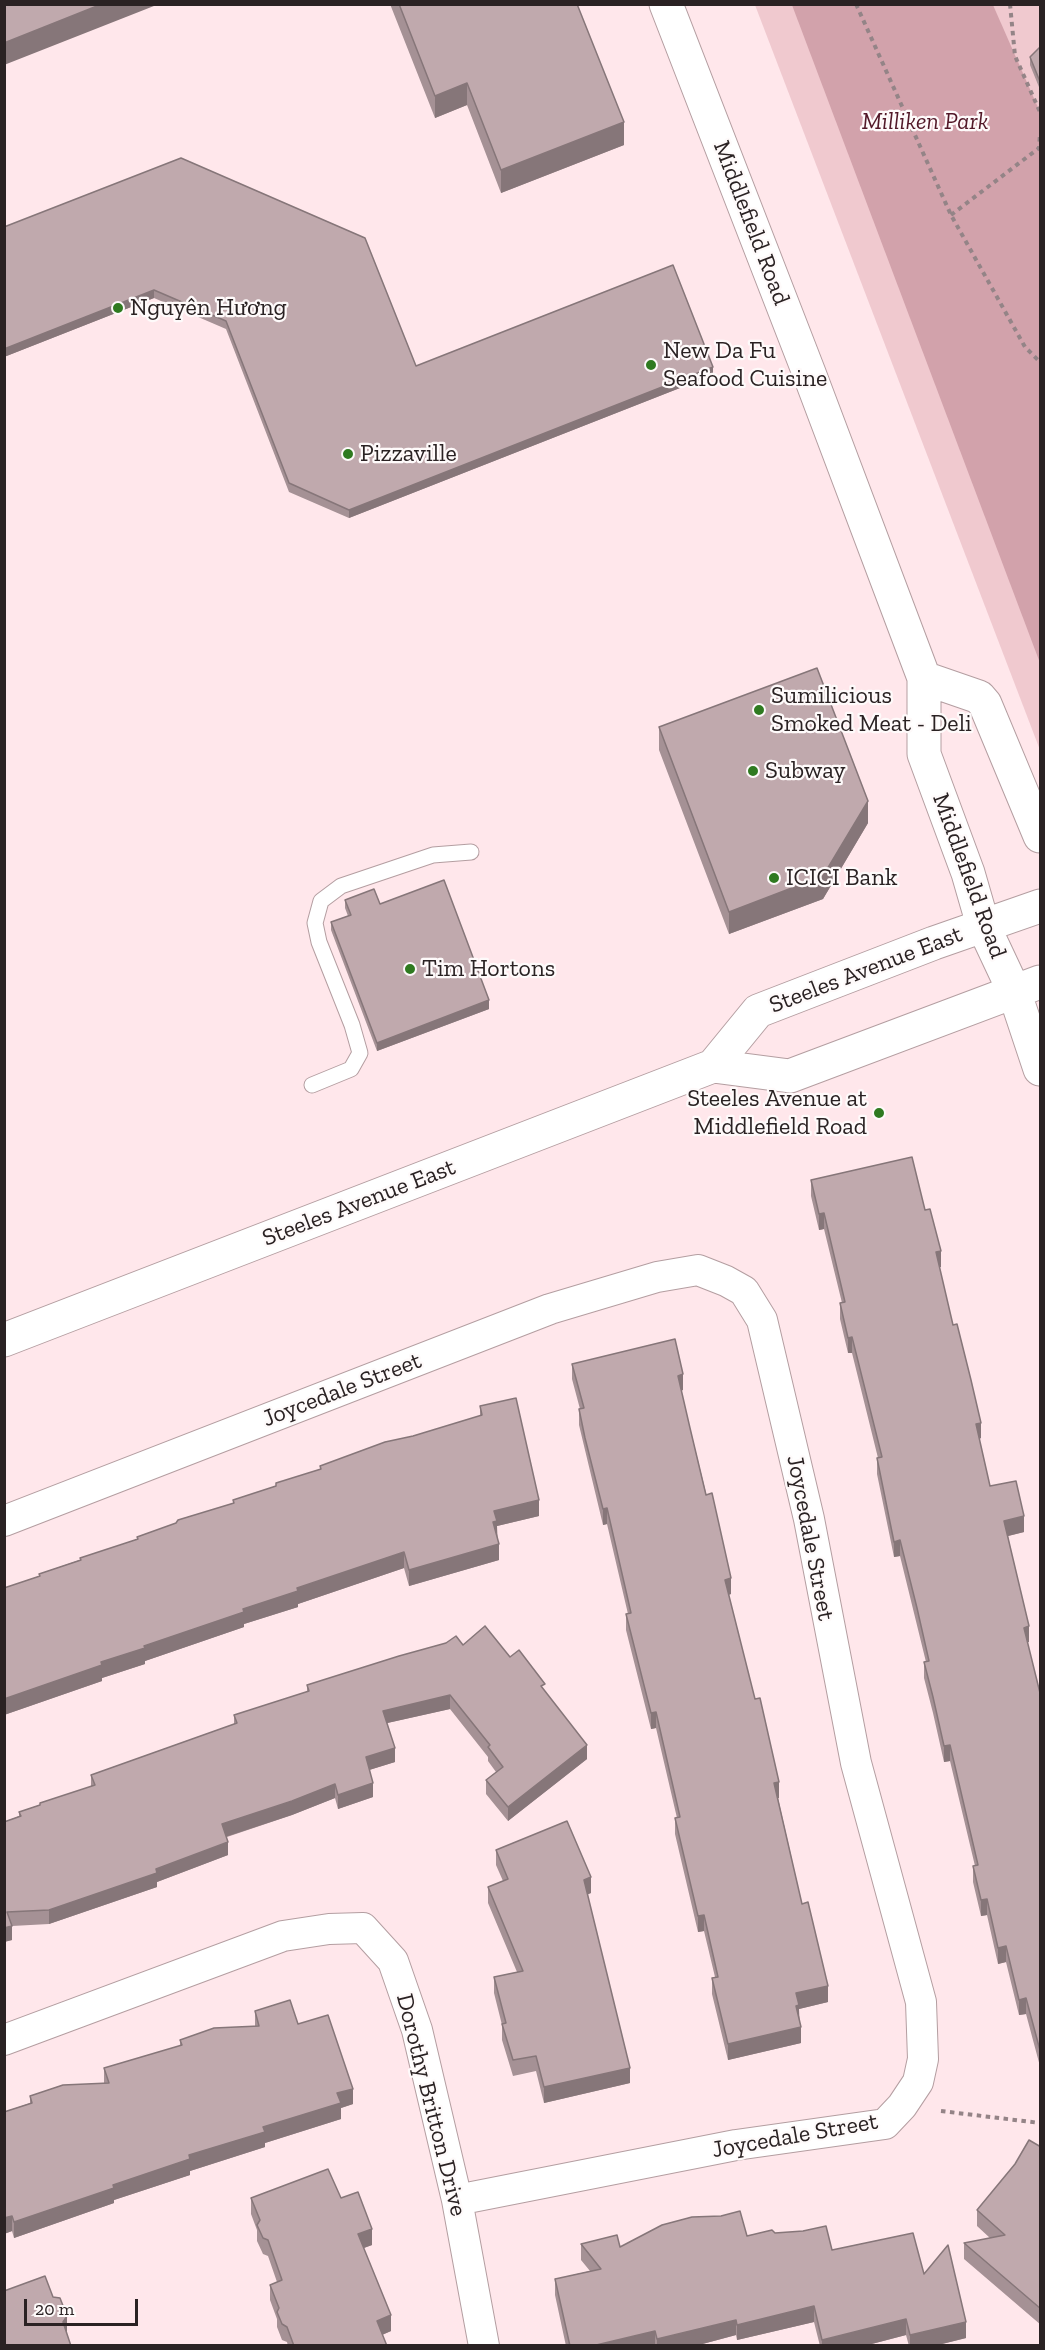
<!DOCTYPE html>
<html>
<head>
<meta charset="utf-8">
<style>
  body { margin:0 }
  #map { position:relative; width:1045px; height:2350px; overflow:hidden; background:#ffe7eb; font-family:"Zilla Slab",serif }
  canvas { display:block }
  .frame { position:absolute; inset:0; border:6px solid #2a2223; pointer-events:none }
  .scale { position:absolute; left:24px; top:2299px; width:114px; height:27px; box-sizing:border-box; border:3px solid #2a2223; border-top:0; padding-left:8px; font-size:18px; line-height:21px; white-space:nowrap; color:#2a2223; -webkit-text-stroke:4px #fefafa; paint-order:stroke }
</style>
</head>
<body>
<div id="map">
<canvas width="1045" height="2350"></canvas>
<div class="frame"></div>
<div class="scale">20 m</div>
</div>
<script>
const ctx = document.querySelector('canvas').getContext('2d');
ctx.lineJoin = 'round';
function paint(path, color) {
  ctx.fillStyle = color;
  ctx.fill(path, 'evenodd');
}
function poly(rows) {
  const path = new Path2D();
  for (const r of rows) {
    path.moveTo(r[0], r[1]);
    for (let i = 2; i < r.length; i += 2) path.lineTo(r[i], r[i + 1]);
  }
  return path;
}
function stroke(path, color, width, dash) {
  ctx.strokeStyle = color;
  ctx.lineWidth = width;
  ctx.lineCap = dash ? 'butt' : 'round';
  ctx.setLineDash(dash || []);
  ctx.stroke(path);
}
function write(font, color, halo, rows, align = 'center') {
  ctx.font = font + ' "Zilla Slab",serif';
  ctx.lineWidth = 4.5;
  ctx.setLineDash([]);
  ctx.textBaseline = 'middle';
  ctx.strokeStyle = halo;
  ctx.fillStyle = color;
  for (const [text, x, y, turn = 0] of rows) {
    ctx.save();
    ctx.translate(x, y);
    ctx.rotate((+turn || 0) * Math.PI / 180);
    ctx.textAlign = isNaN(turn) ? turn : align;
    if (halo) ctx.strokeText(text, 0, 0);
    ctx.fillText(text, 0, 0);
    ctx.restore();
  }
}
const green = poly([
  [755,5,1040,5,1040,750]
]);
const forest = poly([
  [792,5,993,5,1040,112,1040,663]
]);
const path = poly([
  [856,4,951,215,1025,347,1040,362],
  [1010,4,1015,56,1040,112],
  [951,215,1039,148,1040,134],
  [941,2111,1040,2123]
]);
const lane = poly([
  [312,1085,351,1069,360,1053,352,1025,319,942,315,923,321,901,341,886,433,855,471,852]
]);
const street = poly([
  [4,1521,550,1309,657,1277,698,1270,726,1281,744,1291,762,1320,809,1519,856,1763,921,2002,923,2059,918,2082,902,2106,885,2124,736,2145,457,2200],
  [4,2040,283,1936,329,1929,363,1928,393,1961,417,2030,457,2200,484,2346]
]);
const secondary = poly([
  [666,4,809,373,924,678,924,754,968,873,983,925,1014,991,1040,1069],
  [924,678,979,697,985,704,1040,836],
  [713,1066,758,1011,934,943,1040,906],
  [4,1340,713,1066,790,1076,1040,982]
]);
const wall = poly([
  [390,4,577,4,624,145,501,193,467,105,435,118],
  [1041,46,1041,92,1030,65,1030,57],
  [4,227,416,366,713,375,349,518,289,492,226,329,154,298,4,357],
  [659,727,868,823,823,899,729,934,659,750],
  [345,900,380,904,489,1009,377,1051,331,930,331,922,348,916,345,908],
  [811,1180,925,1210,941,1267,939,1267,953,1325,981,1438,979,1439,990,1486,1024,1532,1008,1536,1029,1642,1027,1642,1041,1697,1041,2070,1026,2014,1019,2015,1006,1962,998,1964,987,1915,981,1916,973,1882,973,1866,975,1866,950,1761,944,1762,933,1713,924,1678,924,1662,926,1662,900,1556,894,1557,877,1474,877,1458,878,1458,852,1353,848,1353,840,1319,840,1303,842,1303,824,1229,819,1230,811,1196],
  [572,1364,683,1390,681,1391,690,1428,731,1594,729,1595,779,1798,778,1798,802,1904,828,2002,799,2009,801,2043,728,2060,712,1994,712,1978,715,1977,704,1931,698,1932,675,1834,675,1818,677,1818,656,1728,651,1729,626,1630,626,1614,628,1614,607,1524,603,1525,579,1425,579,1409,580,1409,572,1379],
  [480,1406,539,1516,497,1526,499,1560,409,1586,404,1568,298,1604,298,1607,244,1624,244,1627,145,1661,145,1664,102,1678,102,1681,4,1715,4,1588,39,1577,39,1574,137,1540,137,1537,233,1503,233,1500,276,1486,320,1469,320,1466,413,1436,480,1416],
  [463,1645,510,1657,545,1691,587,1759,508,1821,486,1794,486,1780,496,1772,488,1761,488,1757,450,1709,387,1723,395,1762,369,1770,373,1797,338,1809,335,1798,292,1815,227,1837,228,1855,157,1882,157,1887,49,1924,12,1926,12,1940,4,1942,4,1822,19,1816,19,1812,91,1787,91,1775,234,1724,234,1715,307,1692,307,1685],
  [496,1850,591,1893,587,1894,630,2083,544,2103,536,2071,513,2076,502,2040,502,2025,494,1993,494,1977,517,1972,488,1903,488,1887,503,1881,496,1865],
  [255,2011,298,2024,353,2104,341,2108,341,2119,265,2143,265,2147,190,2171,190,2175,114,2200,114,2203,14,2238,12,2231,4,2234,4,2112,30,2103,30,2096,104,2083,104,2068,180,2046,180,2040,255,2026],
  [1041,2147,1041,2325,964,2259,964,2243,990,2238,977,2226,977,2210],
  [251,2198,341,2198,372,2245,364,2248,391,2331,382,2335,387,2346,288,2346,287,2342,282,2340,277,2327,277,2319,270,2300,270,2285,277,2282,268,2256,263,2254,257,2241,257,2230,251,2214],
  [775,2233,832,2250,924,2274,966,2338,934,2346,909,2346,906,2335,864,2346,820,2346,814,2322,737,2340,736,2335,695,2346,566,2346,555,2295,555,2279,590,2271,581,2260,581,2244,620,2247,747,2236]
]);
const shadedWall = poly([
  [102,4,159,4,4,65,4,43],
  [467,83,467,105,435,118,435,96],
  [624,122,624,145,501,193,501,170],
  [154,290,154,298,4,357,4,349],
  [713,367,713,375,349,518,349,510],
  [868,801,868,823,823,899,729,934,729,912],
  [489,1000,489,1009,377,1051,377,1043],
  [824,1213,824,1229,819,1230,819,1214],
  [941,1251,941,1267,936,1268,936,1252],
  [852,1337,852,1353,848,1353,848,1338],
  [683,1374,683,1390,678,1391,678,1376],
  [981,1423,981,1438,976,1440,976,1424],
  [539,1500,539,1516,497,1526,497,1536,493,1522,494,1511],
  [607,1508,607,1524,603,1525,603,1509],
  [1024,1516,1024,1532,1004,1537,1004,1521],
  [900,1540,900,1556,894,1557,894,1542],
  [499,1544,499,1560,409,1586,409,1570],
  [404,1552,404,1568,298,1604,298,1607,244,1624,244,1627,145,1661,145,1664,102,1678,102,1681,4,1715,4,1699,297,1588],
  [731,1578,731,1594,725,1595,725,1580],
  [1029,1626,1029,1642,1024,1643,1024,1628],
  [450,1695,450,1709,383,1724,383,1711],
  [656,1712,656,1728,651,1729,651,1713],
  [587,1745,587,1759,508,1821,508,1807],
  [950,1745,950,1761,944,1762,944,1746],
  [395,1748,395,1762,366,1771,366,1757],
  [779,1782,779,1798,774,1799,774,1783],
  [373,1783,373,1797,338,1809,338,1795],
  [335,1784,335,1798,292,1815,222,1838,222,1824],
  [228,1842,228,1855,157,1882,157,1887,49,1924,49,1910],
  [591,1877,591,1893,584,1896,584,1880],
  [987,1899,987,1915,981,1916,981,1900],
  [704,1915,704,1931,698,1932,698,1916],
  [12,1926,12,1940,4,1942,4,1928],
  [1006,1946,1006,1962,998,1964,998,1948],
  [828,1986,828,2002,799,2009,799,2021,796,2022,796,1993],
  [1026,1998,1026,2014,1019,2015,1019,2000],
  [801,2027,801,2043,728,2060,728,2044],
  [630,2068,630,2083,544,2103,544,2087],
  [353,2089,353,2104,341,2108,341,2119,265,2143,265,2147,190,2171,190,2175,114,2200,114,2203,14,2238,14,2222,263,2127,337,2093],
  [12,2216,12,2231,4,2234,4,2218],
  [372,2229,372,2245,358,2250,358,2234],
  [814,2306,814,2322,737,2340,737,2325],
  [391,2315,391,2331,377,2337,377,2321],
  [67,2316,67,2331,63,2338,63,2322],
  [906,2319,906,2335,864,2346,822,2346,822,2340],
  [736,2320,736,2335,695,2346,657,2346,657,2339],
  [966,2322,966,2338,934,2346,910,2346,910,2335],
  [655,2331,655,2346,592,2346]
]);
const building = poly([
  [4,4,102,4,4,43,4,4],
  [399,4,577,4,624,122,501,170,467,83,435,96,399,4],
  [1041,46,1041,84,1030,57,1041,46],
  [181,158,365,238,416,366,673,265,713,367,349,510,289,483,226,321,154,290,4,349,4,227,181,158],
  [817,668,868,801,823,876,729,912,659,727,817,668],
  [444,880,489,1000,377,1043,331,922,351,915,345,900,374,889,380,904,444,880],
  [912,1157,925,1210,930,1209,941,1251,936,1252,953,1325,957,1324,971,1380,981,1423,976,1424,990,1486,1016,1481,1024,1516,1004,1521,1029,1626,1024,1628,1041,1697,1041,2054,1026,1998,1019,2000,1006,1946,998,1948,987,1899,981,1900,973,1866,978,1865,950,1745,944,1746,933,1697,924,1662,929,1661,917,1608,900,1540,894,1542,877,1458,882,1457,852,1337,848,1338,840,1303,845,1302,824,1213,819,1214,811,1180,912,1157],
  [675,1339,683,1374,678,1376,690,1428,706,1495,712,1493,731,1578,725,1580,755,1699,760,1698,779,1782,774,1783,802,1904,808,1902,828,1986,796,1993,799,2005,796,2006,801,2027,728,2044,712,1978,718,1977,704,1915,698,1916,675,1818,680,1817,656,1712,651,1713,626,1614,631,1613,607,1508,603,1509,585,1438,579,1409,584,1408,572,1364,675,1339],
  [516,1398,539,1500,494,1511,497,1521,493,1522,499,1544,409,1570,404,1552,297,1588,298,1591,243,1609,244,1612,144,1646,145,1648,101,1662,102,1665,4,1699,4,1588,40,1576,39,1574,81,1560,80,1558,138,1539,137,1537,176,1523,178,1520,234,1503,233,1500,276,1486,276,1483,321,1469,320,1466,385,1442,413,1436,482,1415,480,1406,516,1398],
  [485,1626,510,1657,519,1650,545,1684,541,1686,587,1745,508,1807,486,1780,503,1767,488,1747,490,1745,450,1695,383,1711,395,1748,366,1757,373,1783,338,1795,335,1784,292,1801,222,1824,228,1842,156,1869,157,1873,49,1910,7,1912,12,1926,4,1928,4,1822,21,1816,19,1812,40,1805,40,1803,95,1785,91,1775,237,1723,234,1715,309,1691,307,1685,399,1656,446,1643,456,1636,463,1645,485,1626],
  [567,1821,591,1877,584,1880,630,2068,544,2087,536,2056,513,2060,502,2024,506,2023,494,1977,523,1971,488,1887,508,1879,496,1850,567,1821],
  [290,2000,298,2024,328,2015,353,2089,337,2093,341,2103,263,2127,265,2132,189,2155,190,2159,113,2185,114,2188,14,2222,12,2216,4,2218,4,2112,32,2103,30,2096,63,2085,109,2083,104,2068,182,2045,180,2040,214,2028,259,2026,255,2011,290,2000],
  [1029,2140,1041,2147,1041,2309,964,2243,1005,2235,977,2210,1015,2164,1029,2140],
  [328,2169,341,2198,358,2192,372,2229,358,2234,391,2315,377,2321,387,2346,294,2346,287,2327,282,2324,277,2312,279,2308,270,2285,282,2280,268,2240,263,2238,257,2225,260,2220,251,2198,328,2169],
  [740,2211,747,2236,772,2230,775,2233,803,2231,826,2226,832,2250,913,2233,924,2274,948,2245,966,2322,910,2335,906,2319,822,2340,814,2306,737,2325,736,2320,657,2339,655,2331,592,2346,570,2346,555,2279,601,2269,581,2244,617,2235,620,2247,662,2225,692,2217,721,2216,740,2211],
  [45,2276,53,2297,60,2298,67,2316,63,2322,71,2346,4,2346,4,2291,45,2276]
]);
const markers = [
  [118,308,6,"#2f7a20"],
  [651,365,6,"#2f7a20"],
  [348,454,6,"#2f7a20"],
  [759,710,6,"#2f7a20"],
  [753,771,6,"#2f7a20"],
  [774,878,6,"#2f7a20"],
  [410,969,6,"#2f7a20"],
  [879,1113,6,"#2f7a20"]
];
const parkNames = [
  ["Milliken Park",925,122]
];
const streetNames = [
  ["Middlefield Road",751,223,69],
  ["Middlefield Road",969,876,70],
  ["Steeles Avenue East",866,970,-21],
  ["Steeles Avenue East",359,1203,-21],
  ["Joycedale Street",342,1390,-21],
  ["Joycedale Street",810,1538,79],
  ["Dorothy Britton Drive",431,2105,76],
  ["Joycedale Street",795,2136,-10]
];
const poiNames = [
  ["Nguyên Hương",130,308],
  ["New Da Fu",663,351],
  ["Seafood Cuisine",663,379],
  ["Pizzaville",360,454],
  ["Sumilicious",771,696],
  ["Smoked Meat - Deli",771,724],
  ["Subway",765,771],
  ["ICICI Bank",786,878],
  ["Tim Hortons",422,969],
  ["Steeles Avenue at",867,1099,"right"],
  ["Middlefield Road",867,1127,"right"]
];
paint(green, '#f0c9cf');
paint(forest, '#d2a2ab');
stroke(lane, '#b49ea1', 17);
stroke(street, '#b49ea1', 32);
stroke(secondary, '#b49ea1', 35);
stroke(path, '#948487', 4, [4.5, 4.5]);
stroke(lane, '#fff', 15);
stroke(street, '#fff', 30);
stroke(secondary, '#fff', 33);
paint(wall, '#a59195');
paint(shadedWall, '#867679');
paint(building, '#c0a9ad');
stroke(building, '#867679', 1.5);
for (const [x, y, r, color] of markers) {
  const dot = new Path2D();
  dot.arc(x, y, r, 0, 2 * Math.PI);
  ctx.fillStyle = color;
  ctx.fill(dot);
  stroke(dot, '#fefafa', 2);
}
write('italic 24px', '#521828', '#fefafa', parkNames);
write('24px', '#2a2223', '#fefafa', streetNames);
write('24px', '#2a2223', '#fefafa', poiNames, 'left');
</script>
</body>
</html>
